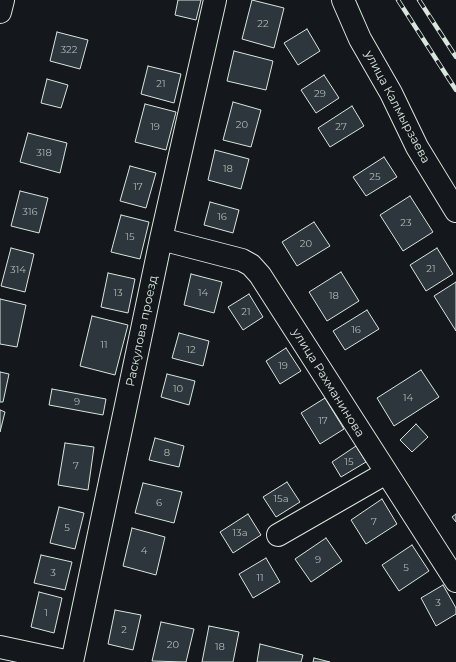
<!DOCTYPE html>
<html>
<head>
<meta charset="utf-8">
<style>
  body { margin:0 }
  canvas { display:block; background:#14181c }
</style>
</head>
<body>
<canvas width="456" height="662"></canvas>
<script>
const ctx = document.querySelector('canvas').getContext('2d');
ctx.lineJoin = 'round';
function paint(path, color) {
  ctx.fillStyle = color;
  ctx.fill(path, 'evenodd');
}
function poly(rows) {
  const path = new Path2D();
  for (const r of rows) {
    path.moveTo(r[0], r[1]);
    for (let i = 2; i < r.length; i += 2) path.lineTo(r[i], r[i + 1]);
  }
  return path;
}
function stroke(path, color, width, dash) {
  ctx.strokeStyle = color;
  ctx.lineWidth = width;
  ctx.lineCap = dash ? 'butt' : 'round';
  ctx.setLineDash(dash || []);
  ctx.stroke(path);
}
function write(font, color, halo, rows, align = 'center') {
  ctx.font = font + ' Montserrat,sans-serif';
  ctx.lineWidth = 3;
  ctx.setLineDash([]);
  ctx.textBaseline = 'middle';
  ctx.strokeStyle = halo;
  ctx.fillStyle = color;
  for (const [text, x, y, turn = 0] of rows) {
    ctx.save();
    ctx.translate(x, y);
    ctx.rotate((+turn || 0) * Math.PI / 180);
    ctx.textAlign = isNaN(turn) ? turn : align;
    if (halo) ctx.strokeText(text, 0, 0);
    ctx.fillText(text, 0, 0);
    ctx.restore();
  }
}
const building = poly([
  [178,0,201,0,196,20,175,15,178,0],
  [252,0,284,8,274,48,242,39,252,0],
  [307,29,320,51,298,65,284,43,307,29],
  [57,32,88,40,80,69,50,61,57,32],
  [234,51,273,61,266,90,227,81,234,51],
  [148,66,181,74,174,103,141,94,148,66],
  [324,75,339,98,316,113,301,90,324,75],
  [47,79,68,85,61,108,41,103,47,79],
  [233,102,261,110,251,147,223,140,233,102],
  [145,104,176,112,166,150,135,142,145,104],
  [352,106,364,126,330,147,318,128,352,106],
  [28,133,67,143,60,173,20,162,28,133],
  [215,150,249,159,241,189,208,180,215,150],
  [384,157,397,177,366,196,353,177,384,157],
  [130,166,156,173,146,208,120,201,130,166],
  [20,191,48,198,39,233,11,226,20,191],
  [410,196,433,232,403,251,380,215,410,196],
  [210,202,239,210,233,233,204,225,210,202],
  [121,215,149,222,140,259,111,252,121,215],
  [314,222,330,246,297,266,282,242,314,222],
  [11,248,34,254,25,292,1,286,11,248],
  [437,248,453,274,426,291,410,265,437,248],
  [341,272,359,301,327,321,309,292,341,272],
  [108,273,135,279,128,313,101,307,108,273],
  [191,274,222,282,214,313,184,305,191,274],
  [456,282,456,331,434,296,456,282],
  [249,294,263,317,243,330,228,307,249,294],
  [0,299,26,305,17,347,0,344,0,299],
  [367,310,379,329,345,350,333,331,367,310],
  [92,316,128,325,115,375,80,366,92,316],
  [179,333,209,341,203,366,172,358,179,333],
  [286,348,301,371,280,384,266,361,286,348],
  [421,370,439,397,394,426,377,398,421,370],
  [0,372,9,374,3,402,0,402,0,372],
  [167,374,195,381,189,405,161,397,167,374],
  [52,389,106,399,103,415,49,405,52,389],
  [325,398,344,429,320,444,301,413,325,398],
  [0,410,5,412,0,432,0,410],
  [416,424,428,437,412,452,400,440,416,424],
  [155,438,184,446,179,467,149,460,155,438],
  [65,443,94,447,88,490,58,485,65,443],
  [356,446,366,462,341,477,332,462,356,446],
  [287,482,300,502,276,517,263,497,287,482],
  [143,483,182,492,174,523,135,513,143,483],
  [382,499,397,524,366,544,351,520,382,499],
  [59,507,84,513,75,549,50,543,59,507],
  [248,514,261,535,233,553,220,532,248,514],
  [456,514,456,522,452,517,456,514],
  [132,528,165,537,156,575,123,566,132,528],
  [326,538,342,561,311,582,295,559,326,538],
  [412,545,429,571,399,591,382,565,412,545],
  [41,555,72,562,65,590,34,583,41,555],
  [266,558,280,582,253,598,239,574,266,558],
  [443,585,456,608,456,614,436,626,421,598,443,585],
  [39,592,62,598,54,633,31,627,39,592],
  [115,610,141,615,133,650,108,644,115,610],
  [161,622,194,629,186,662,152,661,161,622],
  [209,626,239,632,233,662,202,662,209,626],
  [260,644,303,655,301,662,257,662,260,644],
  [314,658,330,662,313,662,314,658]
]);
const minor = poly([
  [343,0,360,39,391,93,417,147,456,211],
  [0,12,3,0],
  [161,239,242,260,251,265,260,275,456,581],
  [278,535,386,473],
  [0,647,70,662],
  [72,662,161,239,215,0]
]);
const rail = poly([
  [398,0,456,90],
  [419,0,456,57]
]);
const numberNames = [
  ["22",263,24],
  ["322",69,50],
  ["21",161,84],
  ["29",320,94],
  ["20",242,125],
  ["19",155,127],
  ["27",341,127],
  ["318",44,153],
  ["18",228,169],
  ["25",375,177],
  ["17",138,187],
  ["316",30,212],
  ["16",222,217],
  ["23",406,223],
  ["15",130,237],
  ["20",306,244],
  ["21",431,269],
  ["314",18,270],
  ["13",118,293],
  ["14",203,293],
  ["18",334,296],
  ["21",246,312],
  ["16",356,330],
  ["11",104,345],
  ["12",191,350],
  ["19",283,366],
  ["10",178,389],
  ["14",408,398],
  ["9",77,402],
  ["17",323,421],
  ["8",167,453],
  ["15",349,462],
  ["7",76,466],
  ["15а",281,499],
  ["6",159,503],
  ["7",374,522],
  ["5",67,528],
  ["13а",240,533],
  ["4",144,551],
  ["9",318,560],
  ["5",406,568],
  ["3",53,573],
  ["11",260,578],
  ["3",438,603],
  ["1",46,613],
  ["2",124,630],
  ["20",173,645],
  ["18",220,647]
];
const streetNames = [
  ["улица Калмырзаева",397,107,62],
  ["Раскулова проезд",142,331,-78],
  ["улица Рахманинова",328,383,58]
];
paint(building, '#2c363c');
stroke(building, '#d8e6dc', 1);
stroke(minor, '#d8e6dc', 24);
stroke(minor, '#14181c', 22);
stroke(rail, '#d8e6dc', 4.5);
stroke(rail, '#14181c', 3, [9]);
write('10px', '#adbab4', null, numberNames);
write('12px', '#d8e6dc', '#14181c', streetNames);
</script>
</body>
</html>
